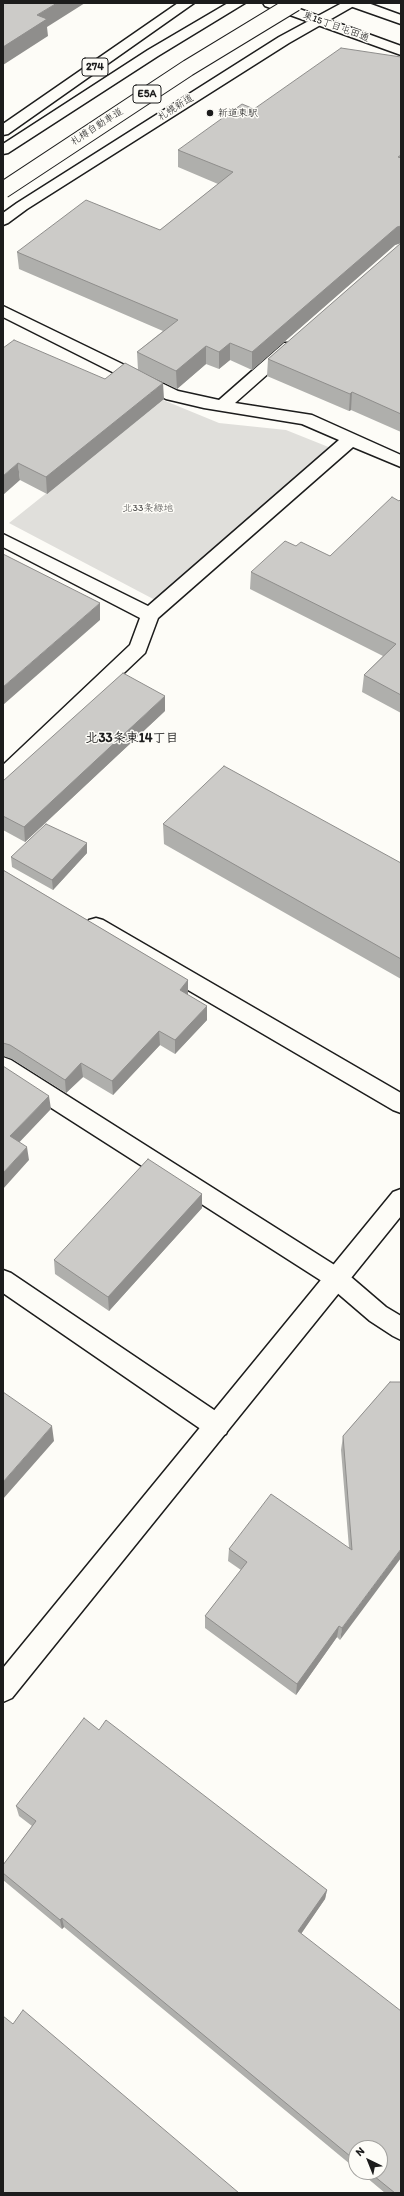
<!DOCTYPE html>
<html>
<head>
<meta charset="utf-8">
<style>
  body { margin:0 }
  #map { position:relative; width:404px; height:2196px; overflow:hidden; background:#fdfcf7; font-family:Itim,sans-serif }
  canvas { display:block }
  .frame { position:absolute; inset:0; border:4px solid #1c1c1c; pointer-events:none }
  .north { position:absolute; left:348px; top:2140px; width:40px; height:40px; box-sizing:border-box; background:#fdfcf7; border:1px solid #a3a29f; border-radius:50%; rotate:317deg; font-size:11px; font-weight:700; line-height:16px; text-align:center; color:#1c1c1c }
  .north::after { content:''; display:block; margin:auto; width:14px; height:18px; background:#1c1c1c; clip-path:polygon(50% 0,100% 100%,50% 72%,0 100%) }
</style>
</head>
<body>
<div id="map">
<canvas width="404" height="2196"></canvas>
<div class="frame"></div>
<div class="north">N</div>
</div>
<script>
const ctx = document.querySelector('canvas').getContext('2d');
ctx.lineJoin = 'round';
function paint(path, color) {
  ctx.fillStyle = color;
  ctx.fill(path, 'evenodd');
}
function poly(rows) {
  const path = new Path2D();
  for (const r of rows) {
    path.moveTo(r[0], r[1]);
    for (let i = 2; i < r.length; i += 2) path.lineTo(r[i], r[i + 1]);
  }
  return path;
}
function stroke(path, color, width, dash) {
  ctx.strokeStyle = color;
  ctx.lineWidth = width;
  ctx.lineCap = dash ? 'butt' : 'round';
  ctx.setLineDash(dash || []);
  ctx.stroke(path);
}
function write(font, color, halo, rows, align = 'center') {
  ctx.font = font + ' Itim,"Klee One",sans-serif';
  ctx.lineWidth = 3;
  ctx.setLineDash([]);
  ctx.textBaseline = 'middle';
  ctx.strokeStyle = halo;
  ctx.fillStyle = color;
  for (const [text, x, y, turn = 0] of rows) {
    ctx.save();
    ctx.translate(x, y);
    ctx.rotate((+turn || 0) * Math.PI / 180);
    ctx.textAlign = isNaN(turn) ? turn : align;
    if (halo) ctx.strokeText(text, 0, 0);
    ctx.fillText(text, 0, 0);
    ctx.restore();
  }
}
const green = poly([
  [163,400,219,423,286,430,331,448,157,601,9,523]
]);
const minor = poly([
  [3,306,178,391,219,400,284,343,296,343,298,346,296,349,235,403,312,415,401,455,401,467,353,447,158,618,145,653,10,781,3,783,3,765,130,645,140,618,3,547,3,534,148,606,339,440,302,424,204,408,166,399,3,317,3,306],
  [96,918,103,920,401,1093,401,1113,393,1110,89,932,86,926,89,920,96,918],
  [3,1057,11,1060,344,1271,386,1307,401,1316,401,1340,393,1336,370,1321,328,1285,3,1077,3,1057],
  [3,1270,11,1273,226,1418,229,1426,226,1434,217,1437,208,1434,3,1293,3,1270]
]);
const tertiary = poly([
  [263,3,283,3,401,46,401,55,265,6,263,3],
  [348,3,368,3,401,15,401,24,350,6,348,3],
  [401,1189,401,1216,12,1698,3,1702,3,1668,393,1192,401,1189]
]);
const trunk = poly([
  [178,3,194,3,8,134,3,135,3,124,178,3],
  [342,3,359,3,289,43,27,209,8,223,3,225,3,213,17,203,279,37,342,3]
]);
const motorway = poly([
  [228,3,245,3,158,56,8,153,3,154,3,144,148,50,228,3]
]);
const motorwayBridge = poly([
  [3,190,188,68,295,3]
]);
const wall = poly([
  [401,57,401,432,351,410,349,411,267,376,268,359,401,243,395,245,252,370,230,360,219,369,206,364,177,389,138,370,137,352,163,331,19,269,17,252,160,230,218,184,178,167,178,150,254,109],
  [3,348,105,379,164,399,47,494,20,480],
  [401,499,401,713,362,692,364,675,383,656,250,589,251,572,296,546,330,556],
  [165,711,25,842,3,830,3,781],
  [163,824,401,863,401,979,164,844],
  [87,853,53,890,12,867,11,857],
  [3,870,188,980,188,995,207,1020,175,1054,160,1045,113,1095,83,1077,66,1093,12,1059,3,1056],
  [202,1194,202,1208,109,1311,55,1274,54,1260],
  [390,1382,340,1640,337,1637,296,1695,205,1628,205,1616,241,1570,228,1561,229,1549,349,1548,341,1450,343,1436],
  [99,1730,327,1890,325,1899,301,1933,401,2193,385,2193,360,2172,380,2172,356,2148,356,2169,64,1927,62,1929,3,1880,3,1865,32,1826,19,1816,16,1806]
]);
const shadedWall = poly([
  [57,3,85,3,47,27,48,36,3,65,3,47,37,15],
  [401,226,401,243,395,245,252,370,252,352,397,227],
  [230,343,230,360,219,369,219,352],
  [206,346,206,364,177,389,176,371],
  [163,383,164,399,47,494,46,477],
  [352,392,351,410,349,411,350,394],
  [18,463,20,480,3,495,3,476],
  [100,603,100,620,3,705,3,687],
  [165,696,165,711,25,842,24,827],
  [87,843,87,853,53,890,52,880],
  [188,980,188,995,180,990],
  [207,1006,207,1020,175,1054,175,1040],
  [159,1031,160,1045,113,1095,112,1081],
  [81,1063,83,1077,66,1093,65,1080],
  [49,1096,51,1109,12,1150,10,1136],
  [27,1147,29,1160,3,1189,3,1173],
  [202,1194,202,1208,109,1311,108,1297],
  [52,1426,54,1441,3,1499,3,1482],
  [401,1549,401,1558,340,1640,342,1628],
  [339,1626,337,1637,296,1695,297,1684],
  [327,1890,325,1899,297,1940,298,1931],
  [62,1918,64,1927,62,1929,60,1920]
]);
const building = poly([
  [3,3,57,3,37,15,47,19,3,47,3,3],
  [341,48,401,57,401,155,398,157,401,158,401,226,397,227,252,352,230,343,219,352,206,346,176,371,137,352,178,320,17,252,86,200,160,230,233,172,178,150,242,104,254,109,341,48],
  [401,243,401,414,352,392,350,394,268,359,401,243],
  [14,340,105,379,125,363,163,383,46,477,18,463,3,476,3,348,14,340],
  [392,497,399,501,401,499,401,695,364,675,396,644,251,572,285,541,296,546,301,542,330,556,392,497],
  [3,554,100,603,3,687,3,554],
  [123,673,165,696,24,827,3,816,3,781,123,673],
  [224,766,401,863,401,959,163,824,224,766],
  [46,824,87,843,52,880,11,857,46,824],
  [3,870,188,980,180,990,207,1006,175,1040,159,1031,112,1081,81,1063,65,1080,10,1045,3,1043,3,870],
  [3,1066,49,1096,10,1136,27,1147,3,1173,3,1066],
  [148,1159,202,1194,108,1297,54,1260,148,1159],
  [390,1382,401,1382,401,1549,342,1628,339,1626,297,1684,205,1616,247,1562,229,1549,271,1494,352,1550,343,1436,390,1382],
  [3,1392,52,1426,3,1482,3,1392],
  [84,1718,99,1730,106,1720,327,1890,298,1931,401,2011,401,2193,395,2193,369,2172,380,2172,380,2148,356,2148,356,2161,62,1918,60,1920,3,1873,3,1865,36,1821,16,1806,84,1718],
  [23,2010,239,2193,3,2193,3,2016,13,2024,23,2010]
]);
const markers = [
  [210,113,4,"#1c1c1c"]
];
const farStreetnames = [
  ["東15丁目屯田通",336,27,20],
  ["札幌新道",176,108,-32],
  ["札樽自動車道",97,127,-33]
];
const farPoinames = [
  ["新道東駅",218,113]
];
const farParknames = [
  ["北33条緑地",148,508]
];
const shields = [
  [95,67,26],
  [147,94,28]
];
const shieldNames = [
  ["274",95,67],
  ["E5A",147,94]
];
const neighbourhoodNames = [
  ["北33条東14丁目",132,739]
];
paint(green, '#e0dfdb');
stroke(minor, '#1c1c1c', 3);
stroke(tertiary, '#1c1c1c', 3);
stroke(trunk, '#1c1c1c', 3);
stroke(motorway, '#1c1c1c', 3);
paint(minor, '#fdfcf7');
paint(tertiary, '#fdfcf7');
paint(trunk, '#fdfcf7');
paint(motorway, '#fdfcf7');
stroke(motorwayBridge, '#1c1c1c', 18, []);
stroke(motorwayBridge, '#fdfcf7', 16);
paint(wall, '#afafac');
paint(shadedWall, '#8f8e8c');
paint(building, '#cccbc8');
stroke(building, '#8f8e8c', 1);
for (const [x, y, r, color] of markers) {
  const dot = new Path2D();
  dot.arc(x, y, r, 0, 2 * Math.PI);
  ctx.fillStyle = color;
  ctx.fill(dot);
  stroke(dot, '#fdfcf7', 1.5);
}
write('10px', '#1c1c1c', '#fdfcf7', farStreetnames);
write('10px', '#1c1c1c', '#fdfcf7', farPoinames, 'left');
write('10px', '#575655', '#fdfcf7', farParknames);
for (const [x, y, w] of shields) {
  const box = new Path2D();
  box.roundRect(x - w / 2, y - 9, w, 18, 3);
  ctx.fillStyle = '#fdfcf7';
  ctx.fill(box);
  stroke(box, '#1c1c1c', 1);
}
write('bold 11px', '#1c1c1c', null, shieldNames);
write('bold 13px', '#1c1c1c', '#fdfcf7', neighbourhoodNames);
</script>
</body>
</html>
